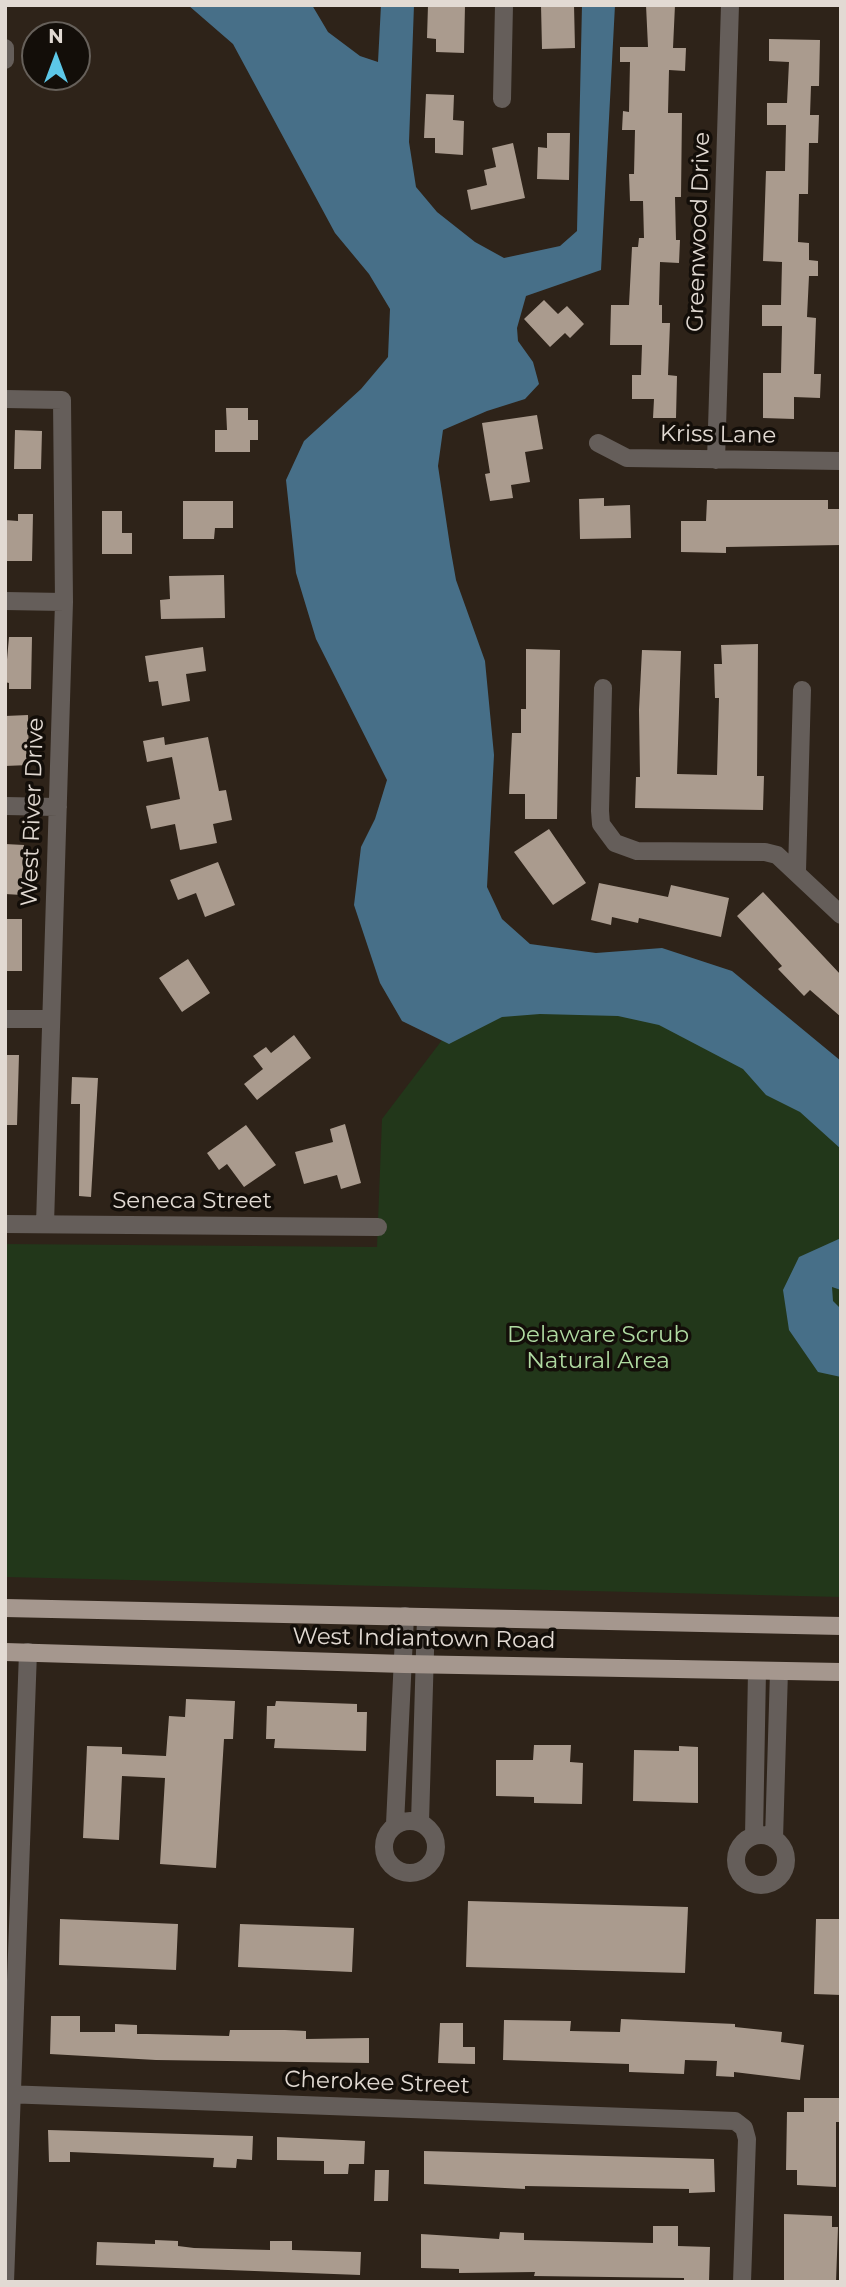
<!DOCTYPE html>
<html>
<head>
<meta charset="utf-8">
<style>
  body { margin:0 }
  #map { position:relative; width:846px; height:2287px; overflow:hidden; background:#2e2319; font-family:Montserrat,sans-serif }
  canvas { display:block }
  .frame { position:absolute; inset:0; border:7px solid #e2dad3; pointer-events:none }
  .north { position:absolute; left:21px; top:21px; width:70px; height:70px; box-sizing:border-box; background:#130e09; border:2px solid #66605a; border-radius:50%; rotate:0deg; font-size:19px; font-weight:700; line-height:28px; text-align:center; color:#e2dad3 }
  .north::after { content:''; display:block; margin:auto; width:24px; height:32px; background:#5cc7e8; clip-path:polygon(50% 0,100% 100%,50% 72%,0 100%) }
</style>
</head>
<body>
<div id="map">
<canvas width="846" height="2287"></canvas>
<div class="frame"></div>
<div class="north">N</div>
</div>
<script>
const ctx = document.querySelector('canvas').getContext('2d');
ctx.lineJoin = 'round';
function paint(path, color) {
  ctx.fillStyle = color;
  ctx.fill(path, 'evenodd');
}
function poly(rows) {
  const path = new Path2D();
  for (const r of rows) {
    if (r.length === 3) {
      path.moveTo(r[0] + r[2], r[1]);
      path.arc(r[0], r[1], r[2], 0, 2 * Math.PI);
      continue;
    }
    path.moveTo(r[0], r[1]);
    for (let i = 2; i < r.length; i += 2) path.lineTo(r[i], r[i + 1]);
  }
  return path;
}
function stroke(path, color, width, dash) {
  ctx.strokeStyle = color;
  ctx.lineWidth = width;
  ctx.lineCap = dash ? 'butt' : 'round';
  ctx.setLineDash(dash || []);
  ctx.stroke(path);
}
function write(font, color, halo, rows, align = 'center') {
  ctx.font = font + ' Montserrat,sans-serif';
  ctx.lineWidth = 7;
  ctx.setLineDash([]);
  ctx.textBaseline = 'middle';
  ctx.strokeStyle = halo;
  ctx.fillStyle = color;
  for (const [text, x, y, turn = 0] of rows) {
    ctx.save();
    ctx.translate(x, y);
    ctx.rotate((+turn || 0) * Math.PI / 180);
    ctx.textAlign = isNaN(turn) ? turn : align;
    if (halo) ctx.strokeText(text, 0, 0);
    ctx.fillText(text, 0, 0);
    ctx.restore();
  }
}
const green = poly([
  [543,1004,653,1007,841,1125,841,1597,5,1577,5,1244,377,1247,382,1119,455,1023]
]);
const water = poly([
  [188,5,312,5,328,32,360,56,378,62,381,5,414,5,409,142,416,187,437,212,475,242,504,258,560,246,577,231,582,5,615,5,601,270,526,296,517,328,518,341,533,362,539,384,525,399,487,411,443,430,438,466,450,546,456,580,485,661,494,755,487,887,502,919,530,944,596,953,662,948,732,971,841,1061,841,1149,800,1112,766,1095,743,1069,659,1025,618,1016,540,1014,502,1017,449,1044,402,1021,380,983,354,905,361,847,375,819,387,780,316,639,296,573,286,480,304,441,361,389,388,357,390,309,369,274,335,233,233,44],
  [841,1238,841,1290,832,1287,833,1301,841,1309,841,1377,818,1372,789,1330,783,1290,799,1257]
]);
const building = poly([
  [428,5,465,5,464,53,436,52,436,39,427,38],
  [541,5,574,5,575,48,542,49],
  [646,5,675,5,673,48,686,48,685,71,669,70,668,113,682,113,681,197,675,197,676,240,680,240,679,263,660,262,659,305,662,305,662,323,670,323,668,375,677,376,676,418,653,418,654,399,632,399,632,375,641,375,642,345,610,345,611,305,629,305,632,247,638,247,639,238,644,238,643,201,630,201,629,174,634,174,635,130,622,130,623,111,629,112,630,62,620,62,620,47,648,47],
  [769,39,820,40,819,86,811,86,810,115,819,115,818,143,809,143,808,194,799,194,798,242,809,243,809,260,818,261,818,276,809,276,807,317,816,318,814,374,821,374,820,398,794,397,794,419,763,418,763,373,781,373,782,326,762,326,762,305,781,305,782,262,763,261,766,171,785,171,786,125,767,125,767,103,787,103,789,62,769,61],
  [426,94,454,95,453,120,464,121,463,155,435,153,435,138,424,138],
  [547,133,570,133,569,180,537,179,538,147,547,148],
  [513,143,525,198,471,210,467,190,487,185,484,170,496,167,492,148],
  [544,300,558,314,567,306,584,324,570,338,565,333,550,347,524,319],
  [226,408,248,408,248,420,258,420,258,440,250,440,250,452,215,452,215,430,227,430],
  [537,415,543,449,525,452,530,482,511,485,513,498,490,501,485,474,490,473,482,423],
  [15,430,42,431,41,469,14,469],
  [604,498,604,506,630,505,631,538,580,539,579,499],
  [707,500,828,500,828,509,841,509,841,545,726,547,726,553,681,552,681,521,706,521],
  [183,501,233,501,233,528,215,528,214,539,183,539],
  [102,511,122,511,122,533,132,533,132,554,102,554],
  [18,514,33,514,32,561,5,561,5,520,18,521],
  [224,575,225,618,161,619,160,600,170,599,169,576],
  [9,637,32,637,31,689,9,689,9,683,5,682],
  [758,644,757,776,764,776,763,810,635,808,636,777,640,777,639,710,642,650,681,651,677,774,717,775,719,698,715,698,714,664,722,664,721,645],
  [203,647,206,671,186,674,190,701,162,706,158,681,149,682,145,656],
  [526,649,560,650,557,819,525,819,525,794,509,794,512,733,521,733,521,709,526,709],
  [28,715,29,765,5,766,5,716],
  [164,737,165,745,208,737,219,791,226,790,232,820,213,824,217,843,180,850,175,824,151,829,146,806,180,799,172,757,147,762,143,741],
  [549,829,586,883,553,905,514,852],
  [5,844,24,845,22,895,5,894],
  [218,862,235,905,205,917,196,893,178,900,170,880],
  [599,883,668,897,671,885,729,898,721,937,639,918,638,923,612,917,611,925,591,920],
  [763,892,841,975,841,1017,810,990,804,996,778,969,782,966,737,916],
  [5,919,22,919,22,971,5,971],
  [188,959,210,993,182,1012,159,978],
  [294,1035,311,1058,257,1100,244,1084,263,1069,253,1056,266,1047,271,1053],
  [5,1055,19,1055,17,1125,5,1125],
  [72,1077,98,1078,91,1197,79,1196,80,1104,71,1104],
  [345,1124,361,1183,341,1189,337,1175,304,1184,295,1152,333,1142,330,1129],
  [246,1125,276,1165,244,1187,227,1164,219,1170,207,1153],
  [186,1699,235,1701,233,1739,224,1739,216,1868,160,1864,165,1778,122,1776,119,1840,83,1838,87,1746,122,1747,122,1754,166,1756,169,1716,185,1717],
  [276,1701,357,1704,357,1712,367,1712,366,1751,274,1748,275,1739,266,1739,267,1706,275,1706],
  [534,1745,571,1745,570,1762,583,1763,582,1804,534,1803,534,1797,496,1796,496,1760,533,1760],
  [679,1746,698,1747,698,1803,633,1801,634,1750,679,1751],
  [468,1901,688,1907,685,1973,466,1967],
  [60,1919,178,1924,176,1970,59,1965],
  [816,1919,841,1919,841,1995,814,1994],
  [240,1924,354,1928,352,1972,238,1967],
  [51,2016,80,2016,80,2032,115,2032,115,2024,137,2025,137,2034,147,2034,229,2036,230,2030,285,2030,306,2031,306,2039,369,2038,369,2063,156,2060,50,2054],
  [621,2019,735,2024,735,2027,782,2032,781,2042,804,2045,800,2080,734,2072,734,2077,716,2076,717,2061,685,2060,684,2074,629,2072,629,2064,503,2060,504,2020,571,2021,570,2031,620,2032],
  [440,2023,463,2023,463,2047,475,2047,475,2064,438,2063],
  [804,2098,841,2098,841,2122,836,2122,836,2187,797,2185,797,2170,786,2170,787,2112,804,2112],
  [48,2130,253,2136,252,2160,237,2159,236,2168,213,2167,214,2158,70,2152,70,2162,49,2162],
  [277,2137,365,2141,364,2164,349,2164,348,2174,324,2174,324,2161,277,2160],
  [424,2151,714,2159,715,2192,689,2193,689,2189,525,2186,525,2189,424,2184],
  [375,2170,389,2170,388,2201,374,2201],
  [784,2214,832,2216,832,2227,838,2227,836,2282,784,2282],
  [653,2226,678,2226,678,2246,710,2247,709,2282,684,2281,684,2278,534,2276,535,2272,459,2273,459,2269,421,2268,421,2234,499,2239,500,2232,524,2233,524,2240,653,2243],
  [155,2240,178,2241,178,2246,194,2248,270,2250,270,2241,292,2241,292,2250,361,2252,360,2275,96,2265,97,2242,155,2244]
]);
const minor = poly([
  [5,48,5,60],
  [502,99,504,5],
  [5,399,62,400,64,602,45,1224],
  [598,443,627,458,841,461],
  [716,460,730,5],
  [5,601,64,602],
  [603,688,600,811,601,824,615,843,637,851,765,852,777,855,841,915],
  [5,806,58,807],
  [797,871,802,690],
  [5,1019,51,1019],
  [5,1224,378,1227],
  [410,1847,26],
  [420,1822,426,1617],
  [395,1824,405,1616],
  [761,1860,25],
  [754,1836,757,1671],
  [774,1839,779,1671],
  [5,2094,735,2121,744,2128,747,2139,742,2282],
  [5,2282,28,1652]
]);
const major = poly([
  [5,1608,841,1626],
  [5,1652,404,1664,841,1672]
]);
const streetNames = [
  ["Greenwood Drive",699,232,-88],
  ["Kriss Lane",718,435,1],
  ["West River Drive",33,812,-88],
  ["Seneca Street",192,1201],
  ["West Indiantown Road",424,1639,1],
  ["Cherokee Street",377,2083,2]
];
const parkNames = [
  ["Delaware Scrub",598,1335],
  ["Natural Area",598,1361]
];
paint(green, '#22371a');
paint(water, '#476f88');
paint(building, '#aa9b8e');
stroke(minor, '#655e5a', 18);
stroke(major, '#a5978e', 18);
write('23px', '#e2dad3', '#130e09', streetNames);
write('23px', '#afdaa1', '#130e09', parkNames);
</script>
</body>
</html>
